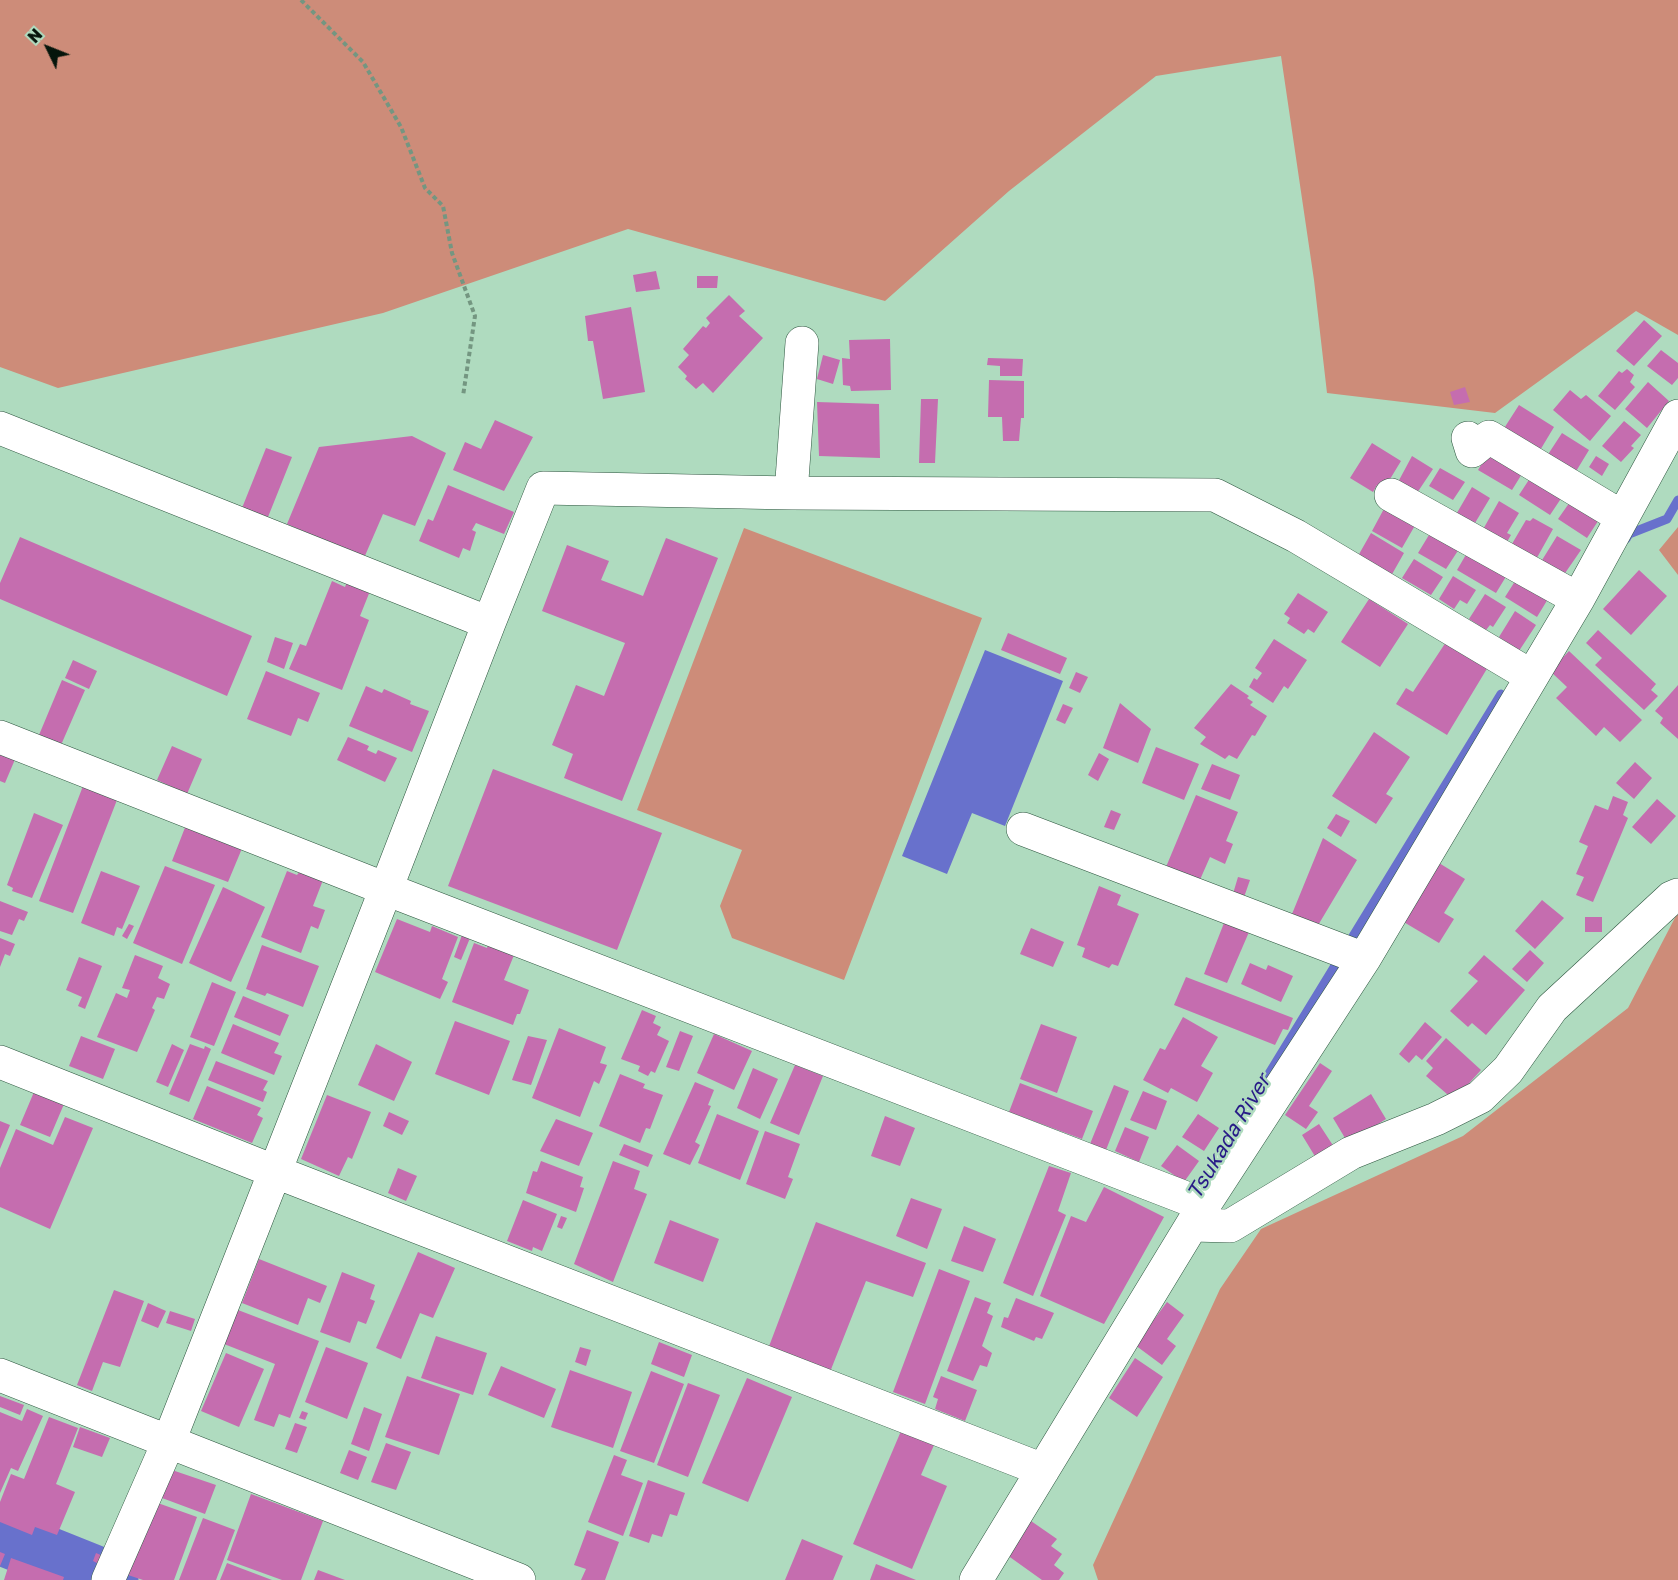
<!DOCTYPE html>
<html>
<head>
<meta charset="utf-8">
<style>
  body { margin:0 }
  #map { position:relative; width:1678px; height:1580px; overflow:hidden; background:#afdbbf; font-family:"Golos Text",sans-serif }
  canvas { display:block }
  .north { position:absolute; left:18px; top:18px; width:60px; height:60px; -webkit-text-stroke:4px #afdbbf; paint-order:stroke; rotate:313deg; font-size:16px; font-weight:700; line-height:24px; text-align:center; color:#05150b }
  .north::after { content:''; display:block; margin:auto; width:21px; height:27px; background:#05150b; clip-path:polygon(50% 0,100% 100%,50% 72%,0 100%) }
</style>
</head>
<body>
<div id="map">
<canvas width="1678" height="1580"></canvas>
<div class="north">N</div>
</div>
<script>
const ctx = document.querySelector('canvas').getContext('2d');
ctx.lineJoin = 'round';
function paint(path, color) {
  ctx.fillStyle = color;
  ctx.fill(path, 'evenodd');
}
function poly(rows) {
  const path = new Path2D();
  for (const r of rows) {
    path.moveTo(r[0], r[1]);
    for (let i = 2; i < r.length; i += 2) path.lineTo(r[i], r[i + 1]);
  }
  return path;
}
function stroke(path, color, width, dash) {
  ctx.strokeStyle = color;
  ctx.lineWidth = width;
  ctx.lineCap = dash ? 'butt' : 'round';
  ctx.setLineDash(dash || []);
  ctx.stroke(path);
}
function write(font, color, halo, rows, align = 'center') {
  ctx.font = font + ' "Golos Text",sans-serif';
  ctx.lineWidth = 5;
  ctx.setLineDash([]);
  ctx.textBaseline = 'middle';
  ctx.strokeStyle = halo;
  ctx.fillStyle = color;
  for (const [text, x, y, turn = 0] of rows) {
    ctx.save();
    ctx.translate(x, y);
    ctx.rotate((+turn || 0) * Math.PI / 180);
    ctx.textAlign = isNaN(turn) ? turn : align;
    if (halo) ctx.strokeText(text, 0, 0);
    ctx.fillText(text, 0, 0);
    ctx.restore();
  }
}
const green = poly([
  [0,0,1678,0,1678,335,1636,311,1495,413,1327,393,1314,280,1281,56,1156,76,1009,191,885,301,628,229,383,313,58,388,0,367],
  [1678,527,1678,575,1659,550],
  [744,528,982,618,844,980,732,938,720,906,742,850,637,810],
  [1678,912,1678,1580,1098,1580,1093,1565,1220,1289,1261,1229,1463,1136,1628,1008]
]);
const water = poly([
  [985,650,1063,681,1005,826,972,813,947,874,902,856]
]);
const stream = poly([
  [1626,539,1629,534,1667,519,1678,500],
  [1251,1103,1501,694]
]);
const river = poly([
  [0,1536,110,1580]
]);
const building = poly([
  [656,271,660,289,636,292,633,275],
  [697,276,718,276,717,288,697,288],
  [729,295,745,311,739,316,763,338,713,393,703,383,696,389,685,379,687,376,678,367,689,355,683,349,703,326,706,328,710,323,706,318],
  [631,307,645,392,603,399,593,341,588,341,585,316],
  [1644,320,1662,336,1634,366,1616,351],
  [890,339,891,390,851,391,850,386,843,385,842,358,850,359,849,340],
  [1661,350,1678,363,1678,378,1672,385,1647,366],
  [823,355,840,360,833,384,817,379],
  [988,358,1023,359,1022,376,1000,376,1000,366,987,365],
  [1627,369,1634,375,1630,382,1635,387,1615,410,1598,396,1619,371,1622,373],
  [989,380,1024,381,1024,418,1021,418,1019,441,1003,441,1002,417,988,417],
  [1648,382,1669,401,1647,428,1625,409],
  [1465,387,1470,402,1454,405,1450,392],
  [1570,390,1581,399,1586,395,1611,416,1590,441,1553,410],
  [921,399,938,399,935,463,919,463],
  [817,402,879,404,880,458,819,456],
  [1519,405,1554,427,1536,457,1501,433],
  [495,420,533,437,504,491,453,470,465,442,481,449],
  [1624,421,1641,435,1631,446,1634,448,1621,462,1602,446],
  [1562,433,1589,450,1575,473,1545,459],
  [412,436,446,453,415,526,383,514,364,558,287,524,319,447],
  [1372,443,1401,461,1384,489,1377,485,1373,492,1350,478],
  [1492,447,1525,469,1512,490,1478,470],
  [266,448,292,457,268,517,242,508],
  [1412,456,1433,469,1415,496,1397,484],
  [1596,456,1609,464,1602,476,1589,467],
  [1440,468,1465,482,1453,500,1429,486],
  [1534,472,1566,491,1550,515,1519,495],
  [448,485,514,512,504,534,476,523,472,530,476,532,470,551,463,548,459,558,419,541,428,519,433,521],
  [1472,487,1490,498,1472,528,1454,518],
  [1572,499,1602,515,1587,538,1558,519],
  [1499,501,1519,513,1507,533,1511,535,1504,547,1481,533],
  [1386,505,1417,522,1402,548,1372,531],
  [1533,518,1553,529,1534,563,1509,549,1526,520,1530,521],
  [1432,530,1461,546,1446,569,1418,553],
  [1371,533,1404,553,1391,576,1358,556],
  [1557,536,1581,550,1561,579,1539,565],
  [20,537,252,636,227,696,0,599,0,583],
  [666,538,718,558,622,801,564,778,573,754,552,745,576,685,604,696,625,643,542,611,567,545,609,561,601,580,643,596],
  [1471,546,1510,570,1496,593,1457,570],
  [1414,559,1443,577,1431,595,1402,578],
  [1639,570,1667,596,1631,635,1603,609],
  [1519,575,1551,594,1537,617,1505,597],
  [1453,576,1476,590,1467,604,1460,600,1454,609,1439,599],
  [332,581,345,587,347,582,370,591,360,616,369,620,342,690,289,669,300,644,306,646],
  [1298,593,1328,612,1314,633,1308,629,1304,634,1287,623,1290,618,1284,614],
  [1485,594,1506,607,1493,627,1490,625,1486,630,1469,619],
  [1369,599,1408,624,1380,667,1341,642],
  [1515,611,1536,625,1519,651,1499,637],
  [1598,630,1656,684,1651,690,1658,696,1644,710,1595,665,1602,658,1586,643],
  [1008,633,1067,658,1060,674,1001,650],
  [275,637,293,643,284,669,267,662],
  [1274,639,1307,660,1288,689,1284,686,1273,703,1249,687,1254,678,1257,680,1262,673,1255,668],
  [1446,642,1488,667,1447,735,1396,704,1406,688,1413,692],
  [1569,651,1642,720,1620,742,1604,727,1596,736,1556,698,1567,687,1550,671],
  [73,660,97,671,89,689,65,678],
  [266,671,320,693,308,722,298,718,291,736,247,719],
  [1076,672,1088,677,1080,693,1069,688],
  [62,680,85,690,61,745,39,735],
  [1231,684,1249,696,1247,698,1253,702,1250,705,1267,716,1255,736,1252,735,1237,759,1229,755,1225,759,1200,744,1206,737,1194,728],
  [1678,685,1678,739,1660,723,1663,718,1655,711],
  [366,686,382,693,384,689,411,701,410,704,429,711,412,752,349,726],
  [1120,703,1151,729,1138,763,1103,748],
  [1063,704,1073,708,1065,724,1056,720],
  [1374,732,1410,757,1386,794,1393,798,1376,824,1332,796],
  [348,737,369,746,367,750,376,754,378,750,397,758,385,782,337,760],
  [172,746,202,759,187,794,157,780],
  [1156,747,1199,764,1184,800,1142,783],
  [0,751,16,757,5,783,0,781],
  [1099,753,1109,759,1098,781,1088,775],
  [1635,762,1652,778,1634,799,1616,783],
  [1212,764,1240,775,1230,800,1201,789],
  [493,769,662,833,617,950,448,886],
  [83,786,117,800,73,913,39,901],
  [1196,795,1238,812,1226,841,1233,844,1225,864,1210,857,1199,882,1166,867],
  [1613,796,1628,802,1623,815,1628,818,1593,902,1576,895,1584,877,1576,874,1588,846,1579,842,1595,805,1608,810],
  [1657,799,1676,816,1651,844,1632,827],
  [1111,810,1121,814,1114,830,1104,827],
  [34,813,63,825,32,898,12,891,13,888,7,885],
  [1336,814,1350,821,1341,837,1327,828],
  [186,825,243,846,228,882,172,861],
  [1323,838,1357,860,1317,927,1292,914],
  [1439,863,1465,879,1444,913,1454,919,1439,943,1402,921],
  [165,866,215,885,182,964,133,943],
  [101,871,140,886,122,929,117,927,114,936,81,923],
  [287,871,297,875,300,871,323,880,313,906,325,910,318,929,311,926,301,953,261,937],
  [1238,877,1250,880,1243,900,1232,897],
  [1099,886,1121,895,1117,905,1139,914,1118,966,1112,964,1109,968,1082,957,1085,948,1077,945],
  [223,887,265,907,231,982,189,963],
  [1542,900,1564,918,1535,949,1515,931],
  [0,901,28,912,24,921,19,919,12,935,0,931],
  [1585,917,1602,917,1602,932,1585,932],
  [397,919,430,932,432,926,458,937,442,979,448,982,440,999,375,972],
  [1224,923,1249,932,1227,983,1204,974],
  [129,924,134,926,127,939,122,936],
  [1031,928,1064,942,1053,967,1020,954],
  [462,935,470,938,461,960,454,957],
  [0,938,15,944,10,956,5,954,0,967],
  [474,943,487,948,488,945,514,955,504,980,529,990,520,1014,517,1014,513,1025,452,1002],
  [262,945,319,966,303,1007,267,993,265,996,246,989],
  [1530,950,1544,963,1527,982,1512,969],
  [135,955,163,966,158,978,170,984,164,999,157,997,152,1008,155,1010,137,1052,97,1037,116,993,127,998,130,990,122,988],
  [1484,955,1525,990,1486,1035,1472,1023,1468,1027,1450,1011,1478,981,1468,973],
  [79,957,102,966,85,1009,78,1006,82,997,66,990],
  [1250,963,1266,970,1268,965,1293,976,1281,1002,1241,984],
  [1186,977,1293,1018,1288,1030,1283,1029,1275,1045,1174,1005],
  [212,982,236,992,214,1046,190,1037],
  [243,996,289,1015,280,1036,234,1017],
  [642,1010,656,1016,653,1023,661,1027,657,1035,669,1041,655,1073,651,1071,648,1076,638,1071,640,1066,621,1059],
  [1183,1017,1218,1037,1201,1066,1213,1073,1197,1102,1171,1088,1168,1093,1143,1080,1160,1048,1165,1050],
  [455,1021,510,1041,489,1095,435,1074],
  [1425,1022,1442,1037,1422,1060,1416,1055,1409,1063,1399,1054],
  [233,1024,279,1043,274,1053,282,1056,274,1075,221,1053],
  [1041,1024,1077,1037,1057,1093,1020,1079],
  [559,1028,606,1047,600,1063,607,1065,599,1084,594,1081,580,1117,532,1098],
  [680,1031,693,1036,679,1071,666,1067],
  [714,1034,752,1051,734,1090,697,1073],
  [81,1036,115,1049,103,1079,69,1066],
  [528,1036,547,1040,531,1085,512,1080],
  [1446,1038,1481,1070,1454,1100,1426,1076,1433,1068,1426,1061],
  [172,1044,184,1050,168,1087,156,1082],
  [190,1044,204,1049,205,1046,211,1049,189,1102,169,1094],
  [376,1044,412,1062,394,1101,358,1085],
  [216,1061,268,1081,263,1090,267,1092,263,1102,208,1080],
  [1320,1063,1332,1071,1309,1106,1318,1112,1306,1129,1285,1115],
  [795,1065,823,1076,799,1135,770,1123],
  [753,1068,778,1079,760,1119,737,1108],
  [620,1074,645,1084,643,1088,663,1095,650,1129,646,1128,640,1143,599,1126],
  [695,1082,714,1090,708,1105,711,1106,695,1142,700,1145,690,1165,663,1154],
  [1020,1083,1093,1111,1082,1139,1009,1112],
  [1114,1085,1129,1091,1106,1150,1090,1144],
  [207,1086,261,1108,257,1115,263,1118,252,1143,193,1119],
  [1143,1091,1167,1101,1156,1130,1130,1120],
  [34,1092,64,1104,50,1137,20,1125],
  [1371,1094,1386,1119,1348,1143,1333,1118],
  [327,1095,371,1112,352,1159,348,1157,339,1176,301,1159],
  [389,1112,409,1121,402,1135,383,1126],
  [717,1114,759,1131,740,1180,698,1163],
  [1198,1114,1219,1128,1204,1151,1182,1137],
  [885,1116,915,1128,900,1166,871,1156],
  [65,1117,93,1128,50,1229,0,1207,0,1168,16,1129,53,1145],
  [556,1119,593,1133,579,1166,540,1151],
  [0,1121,10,1125,0,1149],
  [1319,1124,1334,1147,1316,1158,1302,1135],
  [1125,1127,1149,1137,1139,1162,1115,1151],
  [765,1131,800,1144,788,1177,793,1179,785,1199,746,1184],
  [624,1144,653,1155,648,1167,619,1155],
  [1177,1145,1199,1161,1184,1182,1161,1166],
  [541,1161,583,1177,580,1187,584,1188,576,1212,526,1193,533,1171,537,1172],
  [613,1161,640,1171,634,1189,647,1194,613,1282,574,1264],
  [1049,1166,1071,1173,1058,1211,1066,1215,1033,1296,1003,1283],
  [398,1168,417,1176,406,1201,388,1193],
  [1104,1187,1164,1217,1104,1324,1040,1296,1071,1216,1086,1222],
  [911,1198,942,1209,927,1249,896,1236],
  [523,1200,557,1214,542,1251,533,1247,532,1251,507,1241],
  [561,1216,567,1218,562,1229,557,1227],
  [670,1220,719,1239,703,1282,654,1263],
  [816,1222,926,1263,913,1297,866,1281,830,1372,768,1349],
  [964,1226,996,1239,983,1272,951,1261],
  [418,1252,455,1268,433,1318,420,1313,401,1359,376,1348],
  [259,1259,327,1286,320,1303,308,1298,298,1325,242,1303],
  [939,1269,970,1281,925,1404,893,1392],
  [342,1272,375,1285,370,1299,375,1301,366,1324,358,1321,350,1343,320,1332],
  [114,1290,144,1301,120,1367,103,1362,92,1391,77,1385],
  [975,1297,991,1303,987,1313,993,1316,982,1346,992,1353,987,1367,980,1365,973,1381,947,1371],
  [1016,1298,1054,1313,1042,1339,1036,1337,1034,1341,1001,1327,1004,1317,1008,1318],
  [1167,1302,1184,1315,1167,1339,1176,1346,1162,1365,1135,1345],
  [148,1303,166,1311,158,1328,141,1321],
  [238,1310,319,1341,290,1418,279,1414,274,1427,254,1420,275,1364,224,1344],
  [170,1311,195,1319,191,1331,166,1323],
  [436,1336,487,1353,473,1395,421,1378],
  [659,1342,692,1355,684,1377,651,1364],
  [326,1347,368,1363,347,1419,305,1402],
  [580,1347,591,1350,586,1366,575,1362],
  [226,1353,264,1369,239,1427,201,1411],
  [1135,1358,1163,1377,1137,1417,1109,1398],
  [501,1366,556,1389,544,1418,488,1395],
  [570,1370,632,1392,613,1448,551,1427],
  [651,1371,684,1384,654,1463,620,1451],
  [407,1376,460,1394,439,1455,385,1437],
  [941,1376,977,1390,965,1421,935,1409,938,1399,933,1397],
  [747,1378,792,1397,748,1502,702,1483],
  [688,1383,720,1395,688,1477,657,1465],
  [0,1396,24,1405,20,1415,0,1407],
  [364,1407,382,1414,369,1451,351,1444],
  [27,1409,43,1416,18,1471,11,1468,0,1493,0,1412,22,1421],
  [302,1411,308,1413,305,1420,299,1418],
  [49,1417,78,1428,56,1484,75,1492,57,1535,35,1527,32,1535,0,1522,0,1502,11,1474,24,1479],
  [295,1423,307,1427,297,1453,285,1449],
  [80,1427,110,1438,102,1457,73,1447],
  [901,1431,934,1445,921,1475,947,1486,912,1569,853,1544],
  [386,1443,411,1452,396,1490,371,1482],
  [349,1450,367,1457,358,1480,340,1473],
  [614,1455,627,1460,621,1475,643,1483,623,1536,588,1522],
  [172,1470,216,1485,205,1514,162,1498],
  [648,1480,685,1493,677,1516,670,1514,662,1537,652,1534,649,1543,629,1536],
  [251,1494,323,1521,301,1580,282,1580,227,1560],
  [155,1502,197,1517,174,1580,143,1580,128,1575],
  [203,1518,235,1530,216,1580,179,1580],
  [1031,1521,1057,1539,1051,1546,1062,1554,1054,1565,1064,1573,1059,1580,1042,1580,1007,1555],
  [587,1530,619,1542,605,1580,581,1580,586,1569,574,1565],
  [802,1539,843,1556,833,1580,785,1580],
  [0,1552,5,1554,0,1566],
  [96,1553,103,1556,99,1564,93,1561],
  [11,1558,64,1577,63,1580,4,1580],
  [227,1563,272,1580,220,1580],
  [876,1564,916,1580,870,1580],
  [318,1570,345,1580,314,1580]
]);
const path = poly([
  [301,0,363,62,401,127,425,188,443,206,452,253,475,316,463,396]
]);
const minor = poly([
  [0,428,489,623],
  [1468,438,1472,451,1489,437,1622,517],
  [791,493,802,343],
  [1391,495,1578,599],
  [0,737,386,889,1204,1205],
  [1023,829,1364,959],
  [0,1062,276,1172,1043,1470],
  [1193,1225,1230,1226,1351,1153,1436,1119,1480,1097,1508,1070,1552,1008,1671,898,1678,895],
  [0,1375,519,1580],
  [108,1580,169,1441,386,889,489,623,543,488,791,493,1215,495,1296,536,1531,676],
  [976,1580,1204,1205,1364,959,1578,599,1678,416]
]);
const waterNames = [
  ["Tsukada River",1229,1137,-59]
];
paint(green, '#cd8c79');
paint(water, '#6871cc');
stroke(stream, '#6871cc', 9);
stroke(river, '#6871cc', 57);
paint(building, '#c56daf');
stroke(minor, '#2c553e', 34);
stroke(path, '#749681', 4, [4.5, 3]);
stroke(minor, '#fff', 33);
write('italic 21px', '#281b87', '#afdbbf', waterNames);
</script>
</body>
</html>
